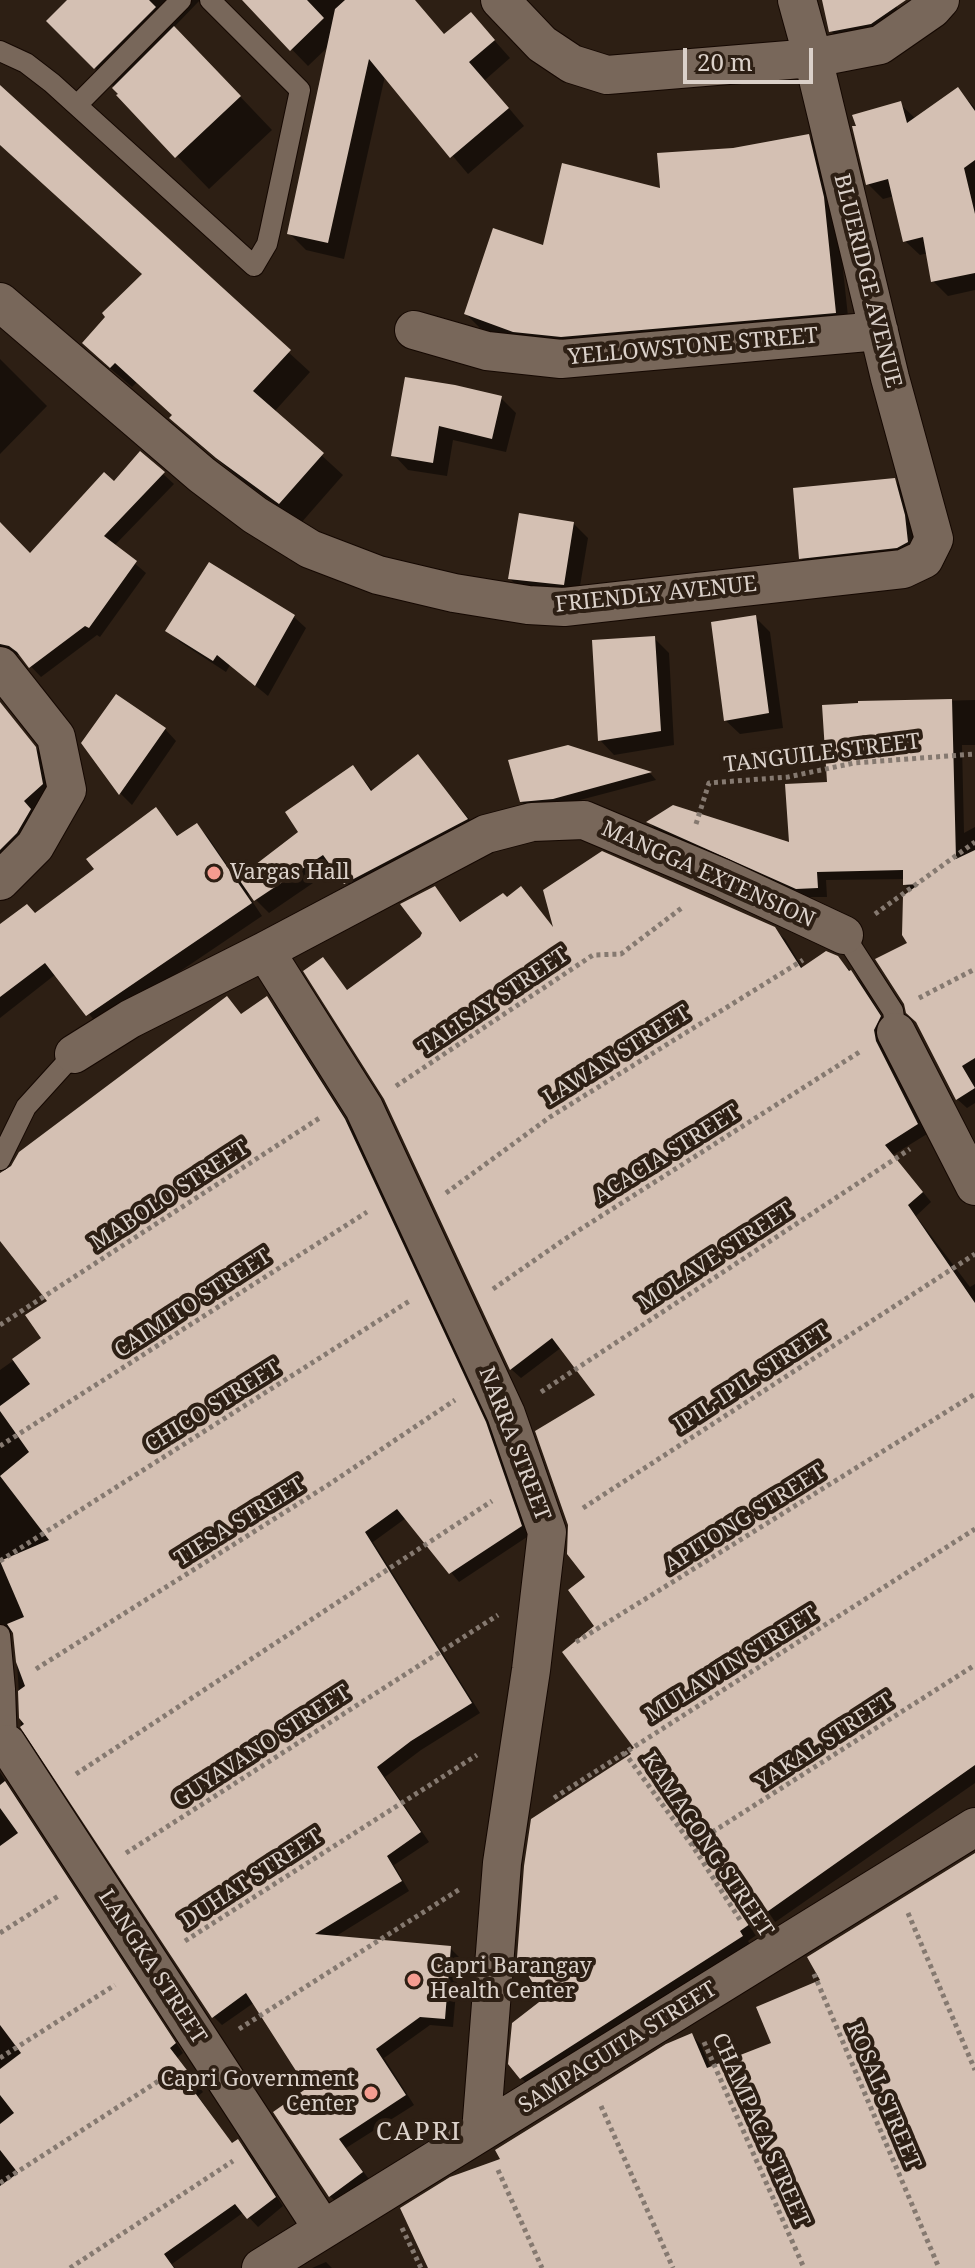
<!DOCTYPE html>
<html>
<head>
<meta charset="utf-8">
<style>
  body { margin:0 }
  #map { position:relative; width:975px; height:2268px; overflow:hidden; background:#2d1f14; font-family:"Noto Serif",serif }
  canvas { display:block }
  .scale { position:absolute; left:683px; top:48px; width:130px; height:36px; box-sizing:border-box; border:4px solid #dbd1ca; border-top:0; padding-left:10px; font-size:24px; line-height:28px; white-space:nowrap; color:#dbd1ca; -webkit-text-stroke:6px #2d1f14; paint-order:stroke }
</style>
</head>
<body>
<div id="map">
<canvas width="975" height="2268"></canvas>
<div class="scale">20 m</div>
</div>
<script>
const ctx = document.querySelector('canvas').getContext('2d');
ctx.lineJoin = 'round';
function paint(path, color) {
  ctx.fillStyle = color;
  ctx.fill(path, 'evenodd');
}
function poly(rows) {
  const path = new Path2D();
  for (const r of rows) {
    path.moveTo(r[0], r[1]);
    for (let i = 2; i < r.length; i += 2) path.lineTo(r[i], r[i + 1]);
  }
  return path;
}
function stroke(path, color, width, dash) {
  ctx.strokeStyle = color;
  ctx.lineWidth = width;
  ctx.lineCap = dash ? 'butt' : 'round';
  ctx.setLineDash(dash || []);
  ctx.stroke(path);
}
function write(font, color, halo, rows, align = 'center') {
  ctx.font = font + ' "Noto Serif",serif';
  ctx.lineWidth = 8;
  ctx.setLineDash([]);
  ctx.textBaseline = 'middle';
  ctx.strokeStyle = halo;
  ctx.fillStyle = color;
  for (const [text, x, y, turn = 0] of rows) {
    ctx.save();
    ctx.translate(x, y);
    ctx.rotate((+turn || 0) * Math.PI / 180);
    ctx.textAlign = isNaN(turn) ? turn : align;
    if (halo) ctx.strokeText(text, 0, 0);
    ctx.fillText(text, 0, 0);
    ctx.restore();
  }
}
const shadow = poly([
  [70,0,200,0,174,27,272,130,209,189,119,96,121,94,49,21],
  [244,0,414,0,445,36,471,14,510,58,485,80,524,126,468,174,385,76,344,259,306,250,289,233,329,46,308,66],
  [824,0,895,0,902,28,846,46,831,31],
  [0,88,310,372,274,412,343,475,301,523,239,478,192,438,172,418,174,416,137,382,132,387,105,364,144,275,0,144],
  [958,90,975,108,975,290,948,296,933,281,928,253,920,255,905,241,894,196,883,199,868,184,900,104,916,119],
  [808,136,822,150,837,213,849,326,529,345,480,328,466,314,544,247,662,190,734,150],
  [0,359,47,406,0,454],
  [406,379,501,398,516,413,506,452,453,440,447,476,408,470,394,455],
  [163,474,174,484,114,546,146,573,100,637,97,635,41,677,20,655,7,654,0,657,0,546,31,556,114,484],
  [894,480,909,495,922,557,815,572,801,558],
  [573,523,588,538,578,598,525,593,510,579],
  [294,617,306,628,268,696,230,665,226,672,180,642,168,631],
  [755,617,770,632,783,728,740,734,725,720],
  [654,638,669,653,674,745,614,755,600,740],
  [975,700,975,745,962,745,964,833,975,827,975,1103,967,1108,957,1099,909,944,912,891,905,884,905,879,826,880,827,897,808,897,658,832,650,823,791,844,829,783,860,703],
  [0,702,45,759,53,795,0,870],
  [165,729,176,741,132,805,120,793],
  [568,747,651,774,656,780,561,805,529,809,521,801],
  [418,757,480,832,359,896,335,868,269,913,250,894,248,895,262,916,99,1026,56,974,0,1018,0,926,36,915,97,869,155,809,179,837,197,825,208,837,238,881,301,832,353,768,373,791],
  [434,888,462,923,556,931,774,929,785,939,803,969,837,957,861,982,889,1027,883,1041,885,1053,927,1134,893,1155,931,1202,916,1216,970,1287,975,1284,975,1783,748,1941,751,1946,531,2087,521,2078,546,2000,637,1748,596,1626,588,1577,598,1395,562,1347,521,1378,511,1369,323,960,348,991,422,938],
  [267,999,276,1008,353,1130,494,1433,530,1535,459,1582,406,1518,373,1542,480,1713,421,1750,385,1777,429,1842,394,1865,409,1891,333,1938,450,1948,459,1957,453,2027,430,2025,384,2058,414,2105,346,2148,371,2182,339,2205,330,2196,310,2088,255,2002,222,2025,213,2016,21,1726,15,1631,0,1635,0,1370,44,1339,49,1301,0,1208,0,1173],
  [0,1772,183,2053,177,2058,203,2092,198,2096,233,2145,238,2141,247,2150,283,2206,258,2227,244,2212,172,2264,175,2268,0,2268],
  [975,1855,975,2268,429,2268,503,2160,692,2035,701,2045,711,2069,773,2044,823,1981],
  [326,2262,332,2268,312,2268]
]);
const building = poly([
  [67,0,149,0,156,7,94,69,46,21],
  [242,0,307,0,324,18,290,51],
  [345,0,415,0,444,34,471,12,495,40,469,62,509,108,450,158,369,59,328,243,287,234,335,9],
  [822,0,906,0,871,24,829,32],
  [174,26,241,96,175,158,116,95,118,94,112,88],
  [0,85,291,350,253,391,324,453,279,504,216,458,169,418,172,415,115,363,110,368,82,343,105,317,102,313,142,274,0,145],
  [958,87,975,111,975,160,964,168,975,214,975,273,931,282,923,237,903,242,888,179,866,185,852,126,856,126,852,115,901,101,907,123],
  [809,134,824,197,836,313,561,337,513,332,464,314,493,228,543,245,562,163,660,188,657,153,733,148],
  [405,377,455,385,502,396,492,439,439,426,433,463,391,456],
  [140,451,165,472,104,536,137,561,89,628,85,626,29,668,17,652,9,646,0,644,0,522,30,553,104,472,114,481],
  [895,478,905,515,908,542,897,548,799,559,793,488],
  [519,513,574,522,564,585,508,579],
  [209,562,295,615,255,686,217,655,213,661,165,631],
  [756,615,769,713,724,721,711,622],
  [655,636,661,731,598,741,592,640],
  [116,694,166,728,119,795,81,743],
  [952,699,956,859,975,850,975,1058,962,1066,975,1088,956,1100,916,1022,906,1013,904,1004,875,959,907,943,902,935,903,896,919,884,903,885,903,870,817,872,818,888,796,889,646,822,673,805,789,842,785,784,827,782,822,705,858,703,858,701],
  [0,702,36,747,43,784,24,801,31,809,17,833,0,850],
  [568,745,652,772,553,799,520,802,508,760],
  [418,754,468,819,344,884,323,855,254,901,238,878,298,832,285,812,353,765,371,791],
  [156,807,177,836,197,823,252,903,86,1016,45,963,0,997,0,924,27,904,35,913,94,869,86,859],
  [602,851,775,927,801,968,826,951,838,956,849,971,851,970,881,1016,874,1030,876,1041,918,1124,885,1145,923,1192,908,1205,975,1303,975,1765,740,1931,743,1936,520,2079,508,2064,512,2023,543,1999,517,1958,524,1866,531,1819,631,1754,629,1751,634,1748,562,1652,594,1626,568,1590,585,1577,567,1554,568,1525,535,1431,595,1395,552,1338,510,1370,384,1099,303,971,323,957,347,990,420,937,422,933,400,904,435,886,460,922,503,893,507,897,521,886,553,927,543,890],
  [227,996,241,1014,267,996,345,1119,486,1422,522,1526,449,1574,397,1509,365,1532,472,1703,411,1741,377,1767,421,1832,387,1856,402,1881,315,1934,451,1946,445,2019,420,2017,376,2049,406,2095,339,2139,363,2172,329,2197,273,2112,307,2088,246,1993,212,2018,20,1727,24,1724,19,1718,18,1691,25,1686,16,1662,13,1633,7,1624,24,1617,0,1561,49,1540,0,1476,29,1452,0,1411,0,1406,30,1384,12,1359,41,1338,25,1315,47,1301,0,1241,0,1173,11,1166,19,1152],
  [5,1781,176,2043,170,2048,196,2082,190,2086,232,2143,238,2139,276,2197,247,2219,235,2204,164,2254,174,2268,0,2268,0,2186,18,2173,0,2150,0,2124,14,2113,0,2095,0,2069,21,2053,0,2025,0,1846,18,1833,0,1808,0,1785],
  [975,1853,975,2268,428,2268,400,2208,450,2177,500,2159,495,2150,666,2044,692,2033,707,2068,771,2043,756,2007,820,1980,807,1957]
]);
const path = poly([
  [696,824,709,783,788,777,854,763,975,754],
  [875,914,975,842],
  [919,998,975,969],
  [396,1086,593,955,621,954,683,907],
  [446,1193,550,1117,803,960],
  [493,1289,565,1239,861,1051],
  [0,1325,321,1117],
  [541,1392,910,1149],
  [0,1446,367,1212],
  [583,1508,975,1254],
  [0,1561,411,1300],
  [576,1642,975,1394],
  [36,1669,328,1485,455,1400],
  [624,1752,692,1845,742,1923],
  [76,1774,492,1501],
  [554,1798,975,1529],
  [692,1845,975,1665],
  [126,1853,498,1615],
  [908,1913,975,2070],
  [0,1933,60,1895],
  [185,1941,477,1755],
  [814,1974,939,2268],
  [239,2029,460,1889],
  [704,2042,804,2268],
  [0,2058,115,1985],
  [601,2106,673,2268],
  [498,2170,542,2268],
  [0,2183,174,2071],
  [402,2228,421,2268],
  [70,2268,233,2161]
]);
const lane = poly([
  [0,51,26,63,52,83,254,266,267,244,270,231,300,90,210,0],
  [77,105,181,0],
  [844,935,893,1011,896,1032],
  [0,1160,26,1107,74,1054],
  [0,1635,5,1689,7,1744,4,1751]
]);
const street = poly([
  [500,0,542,44,572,64,607,75,813,58,880,45,932,9,940,0],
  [0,302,202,475,255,515,310,549,378,575,454,593,528,605,564,607,903,569,924,559,934,539,890,378,813,58,797,0],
  [414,330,487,351,561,359,879,331],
  [0,666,56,737,67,790,35,846,0,881],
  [265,951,364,1108,506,1414,547,1532,531,1670,502,1863,481,2132],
  [896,1032,975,1186],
  [74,1054,130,1019,265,951,486,834,532,822,584,820,722,878,844,935],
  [7,1744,323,2229],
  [261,2268,975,1827]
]);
const markers = [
  [214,873,8,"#f59c90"],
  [414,1980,8,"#f59c90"],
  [371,2093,8,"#f59c90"]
];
const streetNames = [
  ["BLUERIDGE AVENUE",867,281,76],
  ["YELLOWSTONE STREET",693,347,-5],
  ["FRIENDLY AVENUE",656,595,-6],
  ["TANGUILE STREET",822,754,-7],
  ["MANGGA EXTENSION",708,875,24],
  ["TALISAY STREET",494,1002,-34],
  ["LAWAN STREET",617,1056,-32],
  ["ACACIA STREET",667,1155,-32],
  ["MABOLO STREET",170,1196,-33],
  ["MOLAVE STREET",716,1257,-33],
  ["CAIMITO STREET",193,1304,-33],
  ["IPIL-IPIL STREET",752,1379,-33],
  ["CHICO STREET",213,1407,-32],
  ["NARRA STREET",514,1444,69],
  ["APITONG STREET",745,1519,-32],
  ["TIESA STREET",240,1522,-32],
  ["MULAWIN STREET",732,1665,-32],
  ["YAKAL STREET",825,1742,-33],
  ["GUYAVANO STREET",262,1747,-33],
  ["KAMAGONG STREET",707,1845,56],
  ["DUHAT STREET",252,1879,-33],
  ["LANGKA STREET",152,1967,57],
  ["SAMPAGUITA STREET",618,2048,-32],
  ["ROSAL STREET",883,2096,67],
  ["CHAMPACA STREET",760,2130,66]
];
const poiNames = [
  ["Vargas Hall",230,873],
  ["Capri Barangay",430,1967],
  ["Health Center",430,1992],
  ["Capri Government",355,2080,"right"],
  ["Center",355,2105,"right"]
];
const quarterNames = [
  ["CAPRI",419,2133]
];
paint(shadow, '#0007');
paint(building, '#d4c0b3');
stroke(lane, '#150802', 22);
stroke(street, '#150802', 40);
stroke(path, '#857970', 5, [4, 4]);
stroke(lane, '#78675a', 20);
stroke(street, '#78675a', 38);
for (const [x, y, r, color] of markers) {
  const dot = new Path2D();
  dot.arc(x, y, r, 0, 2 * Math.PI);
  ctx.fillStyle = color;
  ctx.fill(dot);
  stroke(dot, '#2d1f14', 3);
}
write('22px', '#dbd1ca', '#2d1f14', streetNames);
write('22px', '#dbd1ca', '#2d1f14', poiNames, 'left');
ctx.letterSpacing = '2px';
write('26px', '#dbd1ca', '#2d1f14', quarterNames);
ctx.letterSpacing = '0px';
</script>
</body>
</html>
